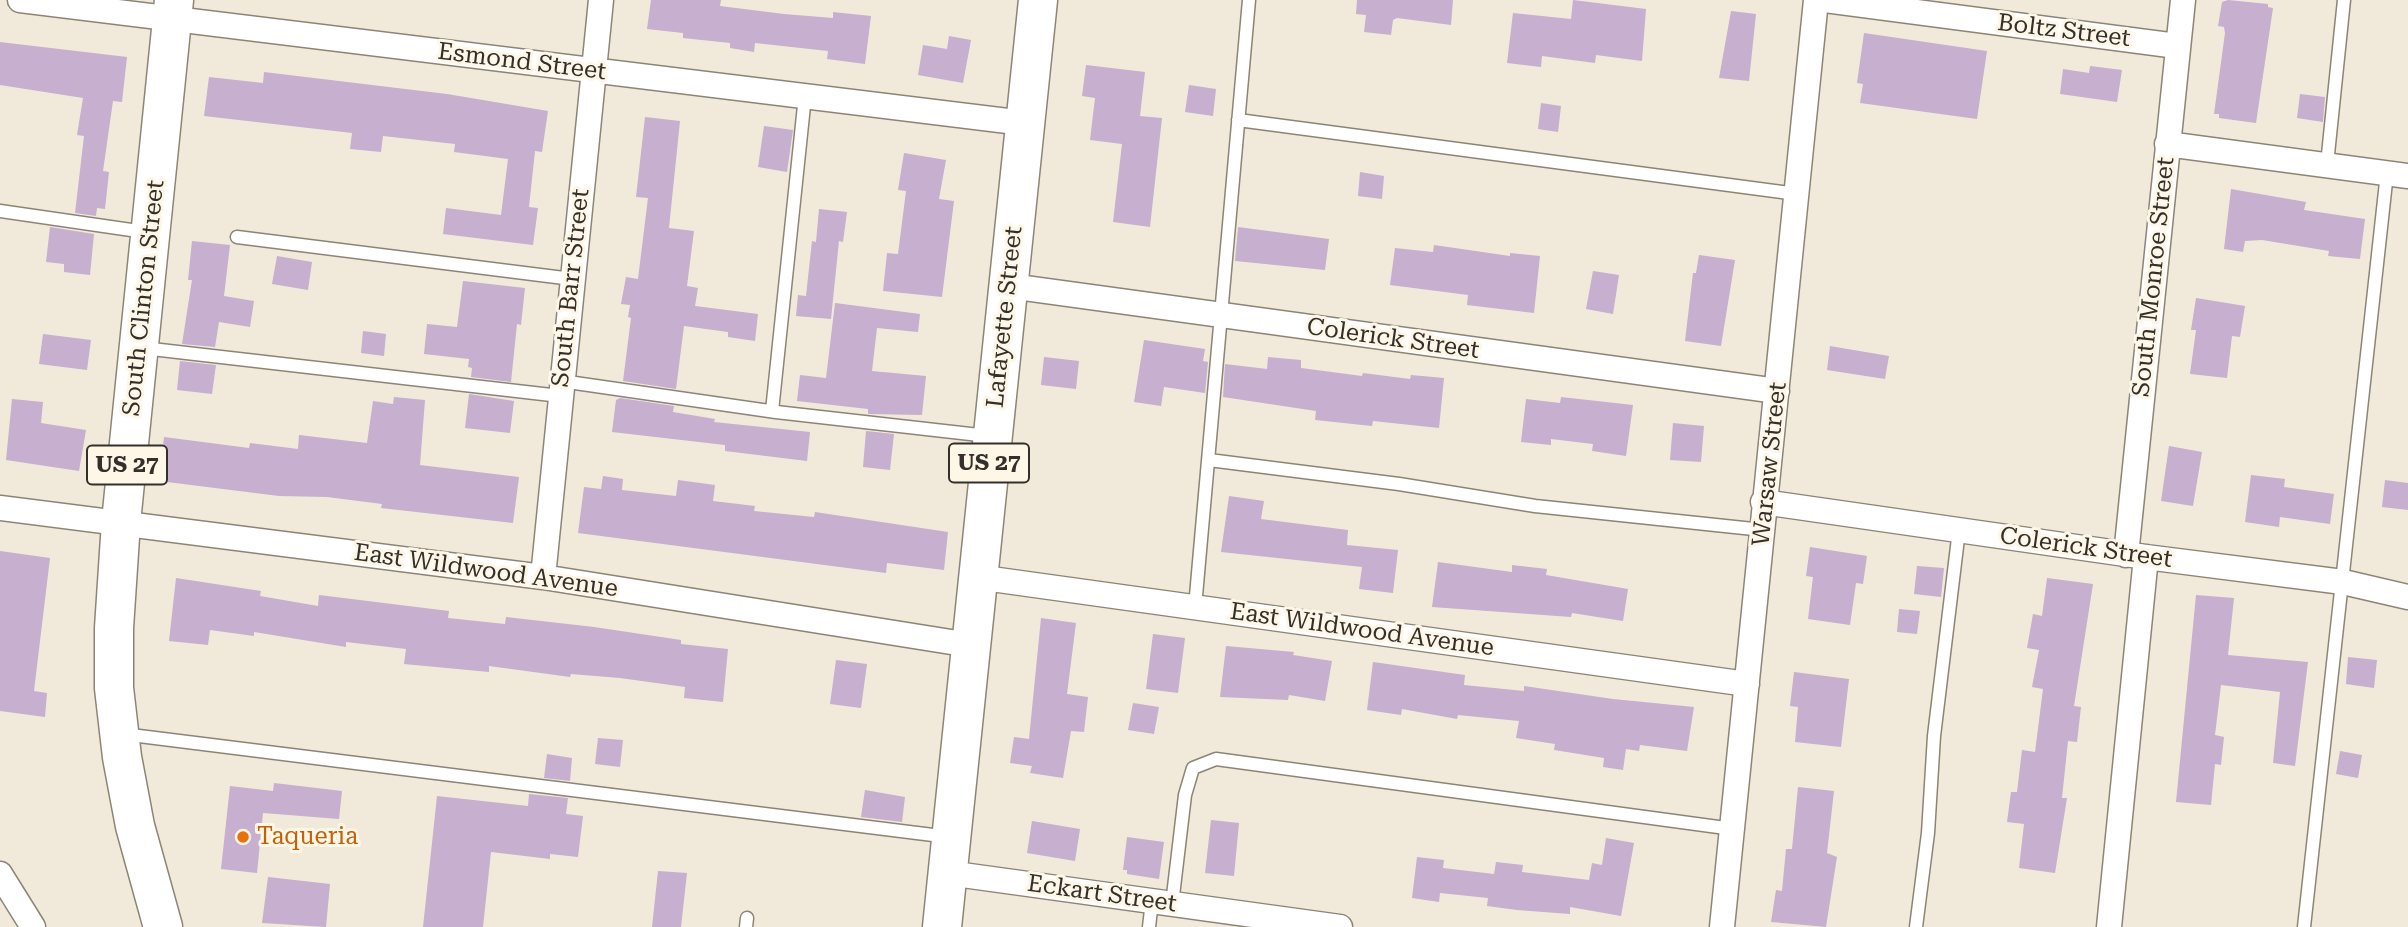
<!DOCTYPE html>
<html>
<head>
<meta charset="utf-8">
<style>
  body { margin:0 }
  canvas { display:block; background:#f1e9da }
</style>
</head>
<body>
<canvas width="2408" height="927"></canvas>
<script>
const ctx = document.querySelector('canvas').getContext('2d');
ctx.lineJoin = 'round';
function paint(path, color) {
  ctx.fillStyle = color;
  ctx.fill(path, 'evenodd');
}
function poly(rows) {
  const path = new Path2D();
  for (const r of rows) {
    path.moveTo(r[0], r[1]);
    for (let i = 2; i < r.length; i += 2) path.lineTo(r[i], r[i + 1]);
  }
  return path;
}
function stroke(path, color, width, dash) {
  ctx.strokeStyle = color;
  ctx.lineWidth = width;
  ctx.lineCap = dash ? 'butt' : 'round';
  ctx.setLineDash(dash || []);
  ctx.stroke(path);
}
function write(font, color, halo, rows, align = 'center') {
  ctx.font = font + ' "Roboto Serif",serif';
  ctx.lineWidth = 6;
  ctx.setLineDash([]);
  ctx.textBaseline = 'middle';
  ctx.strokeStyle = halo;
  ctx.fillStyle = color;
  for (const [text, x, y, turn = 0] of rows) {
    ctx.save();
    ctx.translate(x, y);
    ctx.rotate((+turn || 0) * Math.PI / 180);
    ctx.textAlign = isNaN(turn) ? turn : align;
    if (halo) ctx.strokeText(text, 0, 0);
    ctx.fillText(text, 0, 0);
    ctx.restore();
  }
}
const building = poly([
  [651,0,721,0,720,6,784,14,833,18,833,12,871,16,865,64,827,59,828,51,755,43,754,52,730,48,730,43,683,38,683,33,647,29],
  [1357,0,1453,0,1451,25,1397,18,1393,20,1391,35,1364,32,1366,15,1356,14],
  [1573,0,1646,9,1642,61,1596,55,1595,63,1542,56,1541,67,1507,63,1513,13,1571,19],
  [2228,0,2268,4,2268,7,2273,8,2256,123,2219,118,2219,114,2214,114,2225,33,2224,27,2218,26,2222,2],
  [1731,11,1756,14,1749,81,1719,78],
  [1864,33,1987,51,1977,119,1860,103,1863,84,1857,83],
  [949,36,971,40,963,83,918,75,923,45,947,49],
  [0,42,127,57,122,102,113,101,103,171,109,172,105,209,97,208,96,216,75,213,84,136,77,135,83,98,0,85],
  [1086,65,1145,72,1140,116,1162,118,1150,227,1113,222,1122,144,1090,140,1095,98,1082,96],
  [2090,66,2122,70,2117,102,2060,94,2063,69,2089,73],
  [264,72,447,94,548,111,542,152,535,151,529,207,538,208,533,245,443,234,446,208,501,215,508,159,454,152,455,144,383,136,381,152,350,149,352,133,204,116,209,77,263,83],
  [1189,85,1216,89,1213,116,1185,112],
  [2300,94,2325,97,2323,122,2297,118],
  [1541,103,1561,106,1558,132,1538,129],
  [645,117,680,121,669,228,694,231,687,286,698,288,695,306,758,314,755,341,728,337,728,332,684,326,676,389,623,381,631,318,628,317,630,305,621,304,626,277,638,279,648,198,636,197],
  [764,126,793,130,787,172,758,167],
  [904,153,946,160,939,199,954,201,942,297,883,291,887,253,898,254,906,191,898,190],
  [1360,172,1384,176,1382,199,1358,196],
  [2231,189,2306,202,2304,210,2365,219,2360,259,2328,256,2329,251,2262,240,2245,241,2243,252,2224,249],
  [819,209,847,212,843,242,839,241,831,319,796,316,798,295,806,296,812,241,816,242],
  [50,227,94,234,90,275,64,272,64,264,46,262],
  [1238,227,1329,239,1325,270,1235,261],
  [192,241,230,245,224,296,254,301,250,327,219,322,215,347,182,344,192,280,188,280],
  [1434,245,1510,256,1510,253,1540,256,1534,313,1467,305,1468,295,1390,285,1395,248,1433,252],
  [1699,255,1735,260,1721,346,1685,341,1693,273,1696,273],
  [277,256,312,262,308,290,272,284],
  [1593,271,1619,275,1613,314,1586,309],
  [463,281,525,288,521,325,517,324,511,382,471,377,472,368,468,367,469,359,424,354,427,324,457,327],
  [2196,298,2245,306,2240,337,2232,336,2227,378,2190,374,2196,330,2191,330],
  [835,303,920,314,918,332,877,328,872,371,926,376,922,415,868,414,868,409,797,401,800,375,826,378],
  [363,331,386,334,384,356,361,353],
  [43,334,91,340,87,370,39,364],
  [1144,340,1205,349,1203,361,1208,362,1205,393,1164,387,1161,406,1134,402],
  [1830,346,1889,356,1885,379,1827,370],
  [1044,357,1079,361,1076,389,1041,385],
  [1268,357,1301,360,1301,368,1362,376,1363,373,1410,379,1411,375,1444,378,1439,428,1373,421,1372,426,1315,420,1316,411,1223,397,1225,364,1267,369],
  [180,361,216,365,212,394,177,390],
  [469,394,514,401,510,433,465,428],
  [394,397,425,400,420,465,519,477,513,523,381,508,382,504,327,497,279,496,159,481,164,437,249,448,250,443,298,449,299,435,367,443,373,401,393,404],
  [1561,397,1633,405,1626,456,1592,451,1593,444,1551,439,1551,445,1521,442,1526,399,1560,403],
  [620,398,674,406,673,412,715,419,714,422,810,432,807,461,725,451,725,445,612,432,616,400],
  [12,399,43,402,41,423,86,430,79,471,6,460],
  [1673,423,1704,426,1701,462,1670,460],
  [866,431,894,434,890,470,863,467],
  [2169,446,2202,452,2193,506,2161,501],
  [2251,475,2285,479,2284,487,2334,494,2330,524,2280,517,2279,527,2245,522],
  [603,476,623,479,622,490,676,496,678,480,715,485,713,501,755,506,754,511,814,517,815,512,948,532,944,570,887,563,886,573,578,533,584,487,601,489],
  [2385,480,2408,483,2408,510,2382,507],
  [1229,496,1264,501,1261,519,1348,530,1347,545,1398,550,1393,593,1359,589,1362,567,1221,552],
  [1810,547,1867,556,1863,584,1856,583,1850,625,1808,619,1813,577,1806,576],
  [0,551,50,558,34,691,47,693,45,717,0,711],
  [1438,562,1512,572,1512,565,1547,569,1546,575,1628,589,1623,621,1572,613,1571,617,1432,607],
  [1917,566,1944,568,1941,597,1914,594],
  [176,578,261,591,260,596,318,606,319,595,449,611,448,618,505,624,506,617,594,627,681,640,681,644,728,649,723,702,684,698,685,687,620,678,571,674,570,677,489,666,489,672,404,664,406,649,346,642,346,647,254,632,254,636,210,630,208,645,169,641],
  [2047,578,2093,584,2074,706,2081,707,2077,742,2068,741,2062,798,2067,798,2055,873,2019,868,2024,824,2007,822,2011,792,2017,792,2022,750,2035,752,2043,689,2032,687,2039,650,2027,648,2033,614,2042,616],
  [2196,595,2234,598,2228,655,2308,662,2295,766,2273,763,2280,692,2221,685,2215,735,2224,737,2221,765,2215,764,2211,805,2176,802],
  [1899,609,1920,611,1917,634,1897,632],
  [1041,618,1076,623,1067,694,1088,697,1084,732,1071,731,1063,778,1030,773,1032,766,1010,763,1014,737,1029,739],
  [1153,634,1185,638,1178,693,1146,689],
  [1226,646,1294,652,1293,655,1332,661,1325,701,1289,695,1288,700,1220,697],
  [2348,657,2377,660,2374,688,2346,684],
  [836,660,867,664,861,708,830,704],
  [1373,662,1465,675,1464,685,1524,691,1524,686,1613,699,1694,707,1687,751,1640,745,1639,751,1626,749,1623,770,1603,767,1604,758,1554,750,1555,744,1516,738,1519,721,1458,715,1457,719,1402,709,1401,715,1367,710],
  [1794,672,1849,679,1841,747,1795,742,1798,707,1790,706],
  [1133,703,1159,707,1154,734,1128,730],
  [598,738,623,740,620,767,595,764],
  [2340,751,2362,755,2358,778,2336,774],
  [547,754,572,758,570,781,544,778],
  [274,783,342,791,339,819,263,813,257,873,221,869,230,786,273,791],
  [1798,787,1834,791,1827,853,1837,857,1826,927,1771,922,1776,890,1782,891,1786,849,1792,849],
  [865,790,905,797,902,822,861,817],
  [529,794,568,798,566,814,583,816,578,857,550,854,550,859,491,852,483,927,423,927,437,796,528,806],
  [1211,820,1239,823,1234,876,1205,873],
  [1032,821,1080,829,1075,861,1027,853],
  [1127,837,1164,842,1159,879,1127,874,1127,870,1123,870],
  [1606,838,1634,843,1621,916,1570,907,1570,914,1517,910,1487,906,1488,898,1440,893,1439,902,1412,898,1417,857,1444,860,1443,868,1494,874,1496,862,1523,865,1522,872,1589,880,1592,863,1602,865],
  [658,871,687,873,681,927,652,927],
  [268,877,330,884,326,927,262,923]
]);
const service = poly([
  [1238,120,1797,194],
  [2327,164,2344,0],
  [0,211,145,232],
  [237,237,572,279],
  [143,348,560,396],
  [561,381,776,412,988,436],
  [772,411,805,96],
  [1209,460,1399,484,1535,506,1763,530],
  [1195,607,1249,0],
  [123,734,949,837],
  [1172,904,1185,795,1193,768,1216,759,1733,829],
  [746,927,747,918],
  [1149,927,1152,901],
  [1916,927,1928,833,1934,736,1959,530],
  [2304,927,2387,173]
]);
const minor = poly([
  [20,0,1024,123],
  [1825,0,2177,46],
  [2167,144,2408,176],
  [1010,286,1777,391],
  [1763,502,2146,557,2343,582,2408,597],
  [0,508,543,577,970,645],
  [2126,555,2183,0],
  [543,577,601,0],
  [977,577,1747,684],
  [948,873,1340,927],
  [0,874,33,927],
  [1722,927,1816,0],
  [2109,927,2146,557]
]);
const trunk = poly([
  [163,927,135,826,122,757,114,688,114,628,121,522,174,0],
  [942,927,1038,0]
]);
const markers = [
  [243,837,7,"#e8710a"]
];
const shields = [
  [989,463,80],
  [127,465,80]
];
const shieldNames = [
  ["US 27",989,463],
  ["US 27",127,465]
];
const streetNames = [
  ["Boltz Street",2064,31,7],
  ["Esmond Street",522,62,7],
  ["South Monroe Street",2154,277,-84],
  ["South Barr Street",571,288,-84],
  ["South Clinton Street",144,298,-84],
  ["Lafayette Street",1005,317,-84],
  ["Colerick Street",1393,339,8],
  ["Warsaw Street",1770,464,-84],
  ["Colerick Street",2086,548,8],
  ["East Wildwood Avenue",486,571,8],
  ["East Wildwood Avenue",1362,630,8],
  ["Eckart Street",1102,894,8]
];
const foodNames = [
  ["Taqueria",257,837]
];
paint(building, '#c6afcf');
stroke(service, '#8c8577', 15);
stroke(minor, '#8c8577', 27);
stroke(trunk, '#8c8577', 41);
stroke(service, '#fff', 12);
stroke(minor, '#fff', 24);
stroke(trunk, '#fff', 38);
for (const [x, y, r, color] of markers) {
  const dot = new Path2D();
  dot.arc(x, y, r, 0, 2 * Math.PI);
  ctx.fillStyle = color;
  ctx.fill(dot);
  stroke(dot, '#fef6e7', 2.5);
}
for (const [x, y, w] of shields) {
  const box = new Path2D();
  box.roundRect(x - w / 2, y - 19.5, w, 39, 5);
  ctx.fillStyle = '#fef6e7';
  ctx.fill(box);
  stroke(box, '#33302b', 2);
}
write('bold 23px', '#33302b', null, shieldNames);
write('24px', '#33302b', '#fef6e7', streetNames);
write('24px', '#c56008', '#fef6e7', foodNames, 'left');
</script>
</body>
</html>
